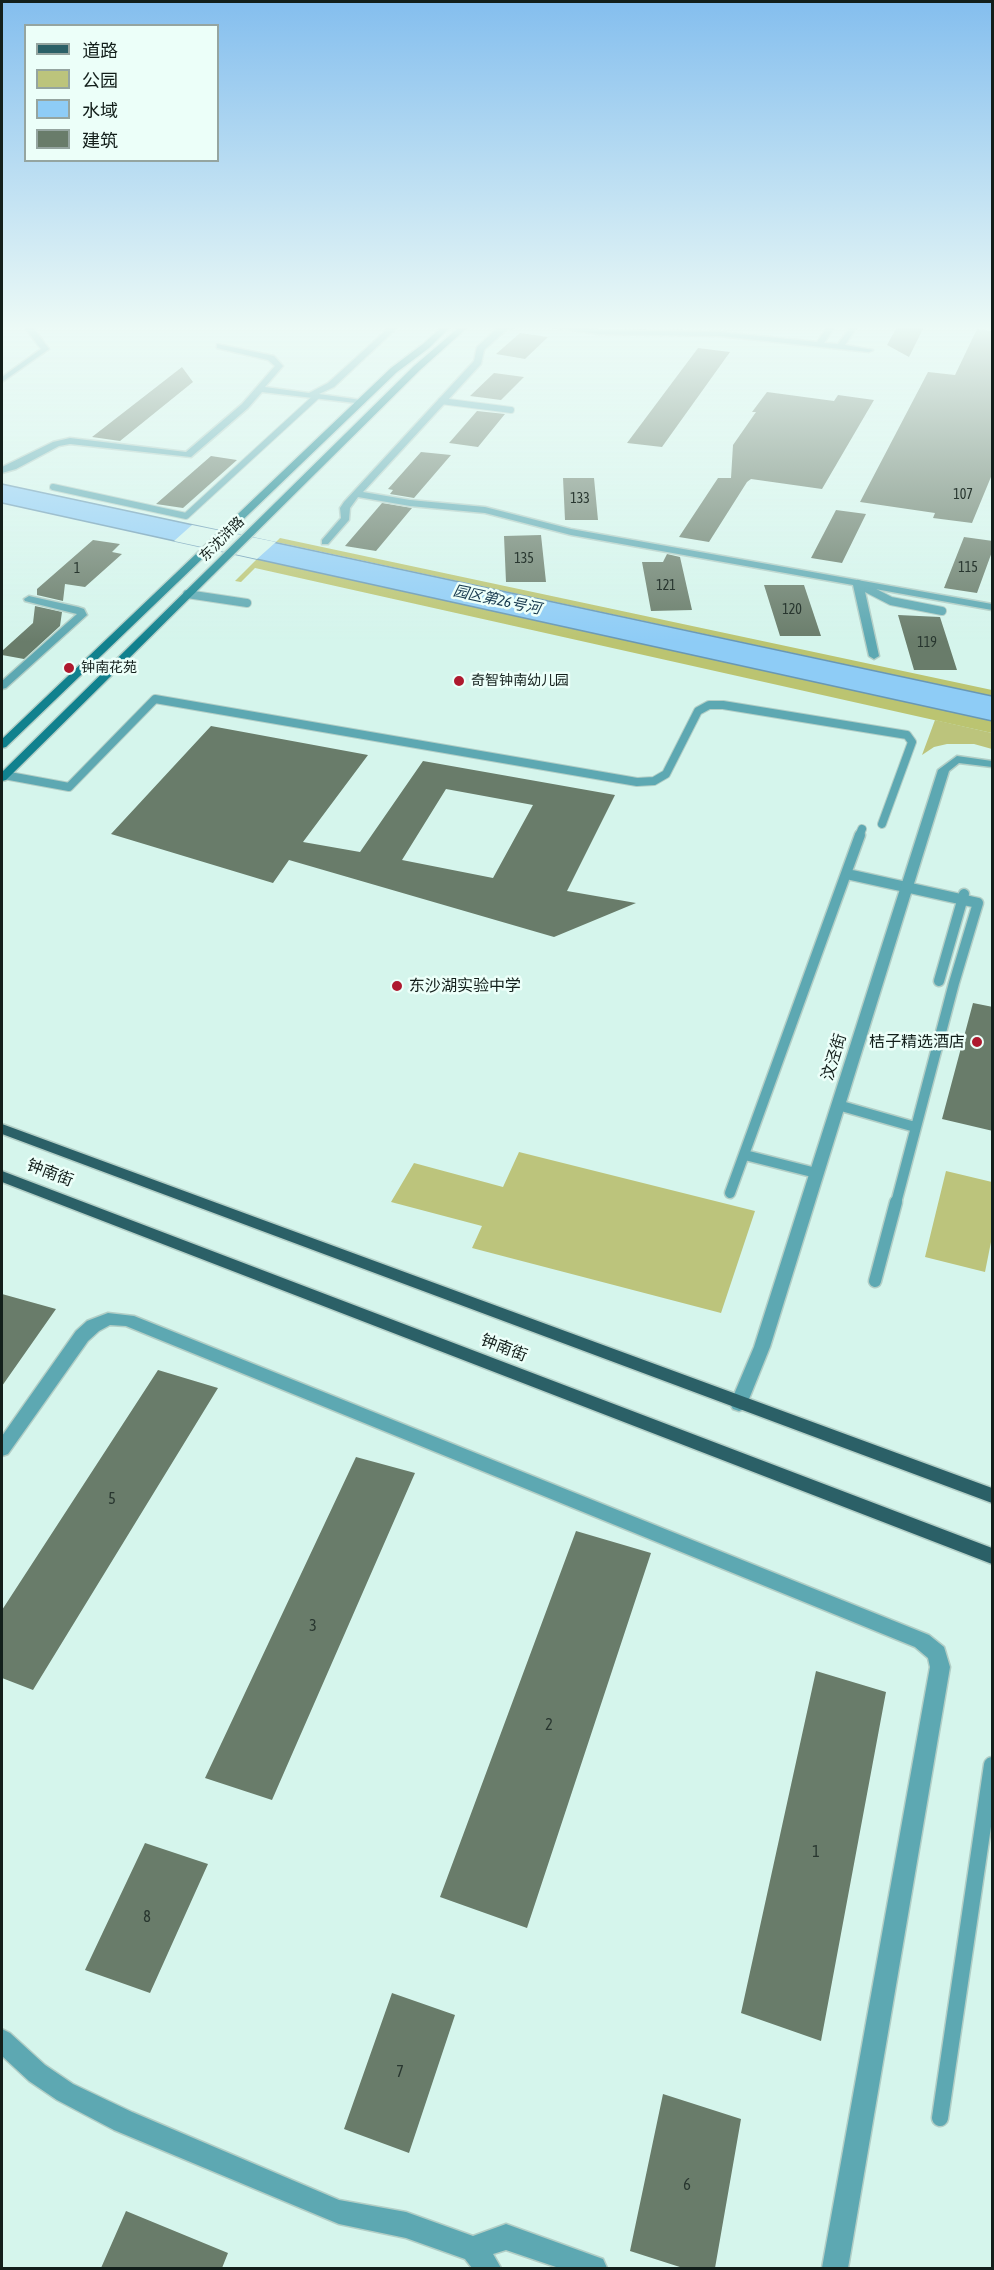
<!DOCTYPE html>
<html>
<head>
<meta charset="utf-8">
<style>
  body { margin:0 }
  #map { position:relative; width:994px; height:2270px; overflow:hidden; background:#d5f5ec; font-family:"Asap Condensed","Noto Sans SC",sans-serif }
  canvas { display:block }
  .frame { position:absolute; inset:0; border:3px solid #131f1b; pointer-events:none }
  .legend { position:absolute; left:24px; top:24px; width:195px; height:138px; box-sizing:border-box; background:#ecfff9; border:2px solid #95a5a0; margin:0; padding:8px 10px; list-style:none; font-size:18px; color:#131f1b }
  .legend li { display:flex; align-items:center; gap:12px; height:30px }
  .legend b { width:30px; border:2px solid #95a5a0 }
</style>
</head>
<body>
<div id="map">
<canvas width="994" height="2270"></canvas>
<div class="frame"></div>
<ul class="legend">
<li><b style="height:8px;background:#2b6067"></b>道路</li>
<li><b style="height:16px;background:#bcc47c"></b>公园</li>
<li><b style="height:16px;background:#8eccf6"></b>水域</li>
<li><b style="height:16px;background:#697c6a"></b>建筑</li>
</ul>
</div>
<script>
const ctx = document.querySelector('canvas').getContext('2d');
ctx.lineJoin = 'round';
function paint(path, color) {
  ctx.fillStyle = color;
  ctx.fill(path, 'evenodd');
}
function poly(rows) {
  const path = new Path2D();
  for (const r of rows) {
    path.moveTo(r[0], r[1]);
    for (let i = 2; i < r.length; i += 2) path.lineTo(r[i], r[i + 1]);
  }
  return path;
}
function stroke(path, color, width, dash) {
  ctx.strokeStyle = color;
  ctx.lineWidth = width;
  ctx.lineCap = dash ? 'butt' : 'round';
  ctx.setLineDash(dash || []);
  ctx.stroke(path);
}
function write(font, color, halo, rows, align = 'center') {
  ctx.font = font + ' "Asap Condensed","Noto Sans SC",sans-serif';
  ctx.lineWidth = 5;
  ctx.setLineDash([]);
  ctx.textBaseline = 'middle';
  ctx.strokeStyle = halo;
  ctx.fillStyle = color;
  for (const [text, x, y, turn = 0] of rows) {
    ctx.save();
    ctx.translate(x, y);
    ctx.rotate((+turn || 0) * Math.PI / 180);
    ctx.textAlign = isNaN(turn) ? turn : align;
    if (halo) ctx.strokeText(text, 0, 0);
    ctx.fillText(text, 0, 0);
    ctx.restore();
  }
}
const green = poly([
  [935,720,992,733,992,749,974,744,947,744,934,747,922,755],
  [519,1152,755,1211,721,1313,472,1248,482,1226,391,1202,414,1163,503,1187],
  [946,1171,992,1182,992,1237,985,1272,925,1257]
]);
const forest = poly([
  [280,538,992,690,992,696,276,542],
  [257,559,992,721,992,733,255,568,241,582,235,581]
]);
const water = poly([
  [2,484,992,696,992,721,2,503,2,484]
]);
const pier = poly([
  [192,525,276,542,257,559,174,541]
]);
const building = poly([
  [898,325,925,325,909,357,887,345],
  [977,329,993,331,993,472,972,523,933,518,935,513,860,502,928,372,955,375],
  [520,333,548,337,525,359,496,354],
  [698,348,730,352,662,447,627,443],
  [182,367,193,382,120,441,92,437],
  [494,373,524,377,501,400,470,396],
  [767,392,834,401,838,395,874,400,822,489,751,479,747,482,709,542,679,537,718,478,731,478,733,445,756,412,752,412],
  [477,411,505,414,478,447,449,443],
  [421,452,451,455,414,498,390,494,393,490,388,489],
  [211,456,237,460,183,508,156,504],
  [563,478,594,478,598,520,565,520],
  [382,503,412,508,376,551,345,546],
  [836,510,866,514,842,563,811,558],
  [541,535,546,582,506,582,504,536],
  [964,537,993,541,993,549,977,593,944,588],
  [93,540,120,544,112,552,122,554,85,587,65,584,63,601,37,595,37,589],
  [667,554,680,557,692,610,651,611,642,562,663,562],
  [764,585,804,585,821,636,780,636],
  [35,606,62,612,60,626,24,659,2,655,2,651,33,623],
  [898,615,940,617,957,670,914,670],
  [211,726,368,755,303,842,360,852,423,761,615,795,567,891,636,903,554,937,289,860,273,883,111,834],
  [446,789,533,805,493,878,402,860],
  [973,1003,993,1007,993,1131,942,1119],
  [2,1294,56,1309,2,1386],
  [158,1370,218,1388,33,1690,2,1678,2,1610],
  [356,1457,415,1473,272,1800,205,1778],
  [576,1531,651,1553,527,1928,440,1897],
  [816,1671,886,1692,821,2041,741,2013],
  [145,1843,208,1864,150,1993,85,1970],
  [392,1993,455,2015,409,2153,344,2129],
  [663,2094,741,2119,715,2268,683,2268,630,2251],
  [126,2211,228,2253,222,2268,101,2268]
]);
const serviceFar4 = poly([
  [441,401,511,410],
  [53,487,186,516,317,396]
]);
const serviceFar3 = poly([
  [858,584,891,601,942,611],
  [187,594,247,603],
  [4,775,69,787,155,699,637,782,654,781,666,774,698,711,709,705,723,705,907,735,912,742,882,824],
  [859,836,862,829]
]);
const serviceFar2 = poly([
  [847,874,978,903],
  [939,981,964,894],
  [838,1105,915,1127],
  [745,1155,816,1173],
  [730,1193,860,835],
  [896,1203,954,983,978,903]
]);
const serviceFar1 = poly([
  [875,1281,896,1202]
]);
const service = poly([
  [940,2118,992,1765]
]);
const minor = poly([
  [28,325,34,325,34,329,49,349,2,382,2,377,41,349,26,329,28,325],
  [392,325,400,325,334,387,319,394,361,400,364,400,364,404,262,392,248,408,191,457,70,444,59,446,16,469,2,473,2,467,53,442,70,438,186,452,242,404,275,366,268,360,217,348,217,344,274,356,283,366,265,387,309,393,328,383,392,325],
  [508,325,520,325,506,330,484,350,481,364,363,492,410,500,485,507,571,529,992,604,992,610,864,587,879,656,874,659,869,656,853,585,571,535,485,513,410,506,358,497,350,508,349,520,328,544,322,544,322,540,341,518,340,508,344,502,474,361,477,347,500,326,508,325],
  [540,325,558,325,598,330,720,332,817,342,829,325,836,325,824,343,838,344,852,325,858,325,845,345,873,350,869,352,720,336,598,334,540,325],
  [29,596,78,607,84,609,87,615,6,688,2,689,2,681,77,614,25,601,24,599,29,596],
  [108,1313,134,1316,929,1635,944,1647,950,1667,848,2268,822,2268,930,1667,928,1658,915,1647,126,1326,110,1325,99,1331,88,1341,8,1454,2,1456,2,1436,76,1331,87,1321,108,1313],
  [2,2029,10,2033,45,2065,73,2084,132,2112,339,2200,406,2212,473,2236,506,2224,603,2259,607,2268,559,2268,506,2250,493,2254,501,2268,472,2268,465,2259,406,2238,339,2224,114,2130,57,2100,29,2081,2,2056,2,2029]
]);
const tertiary = poly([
  [957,756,992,761,992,767,959,763,949,771,770,1347,745,1409,739,1411,733,1409,730,1404,754,1347,938,770,957,756]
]);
const secondary = poly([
  [444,325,452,325,429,348,397,372,6,747,2,748,2,739,391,368,423,344,444,325],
  [462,325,470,325,420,370,6,780,2,781,2,772,414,366,462,325]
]);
const primary = poly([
  [2,1124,992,1488,992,1503,2,1134,2,1124],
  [2,1171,992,1548,992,1564,2,1182,2,1171]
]);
const markers = [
  [69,668,6,"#ae192e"],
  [459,681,6,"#ae192e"],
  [397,986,6,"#ae192e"],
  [977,1042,6,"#ae192e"]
];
const numberNames = [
  ["107",963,495],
  ["133",580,499],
  ["135",524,559],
  ["115",968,568],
  ["1",77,569],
  ["121",666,586],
  ["120",792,610],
  ["119",927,643]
];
const farStreetnames = [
  ["东沈浒路",222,539,-45]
];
const farPoinames = [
  ["钟南花苑",81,668],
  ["奇智钟南幼儿园",471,681]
];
const farWaternames = [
  ["园区第26号河",497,600,12]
];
const poiNames = [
  ["东沙湖实验中学",409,986],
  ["桔子精选酒店",965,1042,"right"]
];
const streetNames = [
  ["汶泾街",834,1057,-73],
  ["钟南街",50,1173,21],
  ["钟南街",504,1348,21]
];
const nearNumbernames = [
  ["5",112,1499],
  ["3",313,1626],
  ["2",549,1725],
  ["1",816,1852],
  ["8",147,1917],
  ["7",400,2072],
  ["6",687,2185]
];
paint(green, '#bcc47c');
paint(forest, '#bbc471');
paint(water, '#8eccf6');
stroke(water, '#6998b4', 1.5);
paint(pier, '#d5f5ec');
paint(building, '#697c6a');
stroke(serviceFar4, '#b2cec6', 8);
stroke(serviceFar3, '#b2cec6', 10);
stroke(serviceFar2, '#b2cec6', 13);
stroke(serviceFar1, '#b2cec6', 15);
stroke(service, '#b2cec6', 19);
stroke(minor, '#b2cec6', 3);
stroke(tertiary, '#b2cec6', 3);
stroke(secondary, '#b2cec6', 3);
stroke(primary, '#b2cec6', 3);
stroke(serviceFar4, '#5da8b2', 6);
stroke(serviceFar3, '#5da8b2', 8);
stroke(serviceFar2, '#5da8b2', 10);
stroke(serviceFar1, '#5da8b2', 12);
stroke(service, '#5da8b2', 16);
paint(minor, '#5da8b2');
paint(tertiary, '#5da8b2');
paint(secondary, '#11818e');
paint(primary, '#2b6067');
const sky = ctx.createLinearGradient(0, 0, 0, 642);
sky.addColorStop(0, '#84beee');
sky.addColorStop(0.51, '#ecfaf6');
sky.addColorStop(1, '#ecfaf600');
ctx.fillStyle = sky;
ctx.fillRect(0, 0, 994, 642);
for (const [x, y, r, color] of markers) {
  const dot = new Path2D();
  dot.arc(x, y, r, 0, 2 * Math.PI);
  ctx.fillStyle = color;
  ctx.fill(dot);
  stroke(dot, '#ecfff9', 2);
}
write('14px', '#28362f', null, numberNames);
write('14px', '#131f1b', '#ecfff9', farStreetnames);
write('14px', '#131f1b', '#ecfff9', farPoinames, 'left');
write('italic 15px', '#15384d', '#ecfff9', farWaternames);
write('16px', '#131f1b', '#ecfff9', poiNames, 'left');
write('16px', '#131f1b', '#ecfff9', streetNames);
write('16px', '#28362f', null, nearNumbernames);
</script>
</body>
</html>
